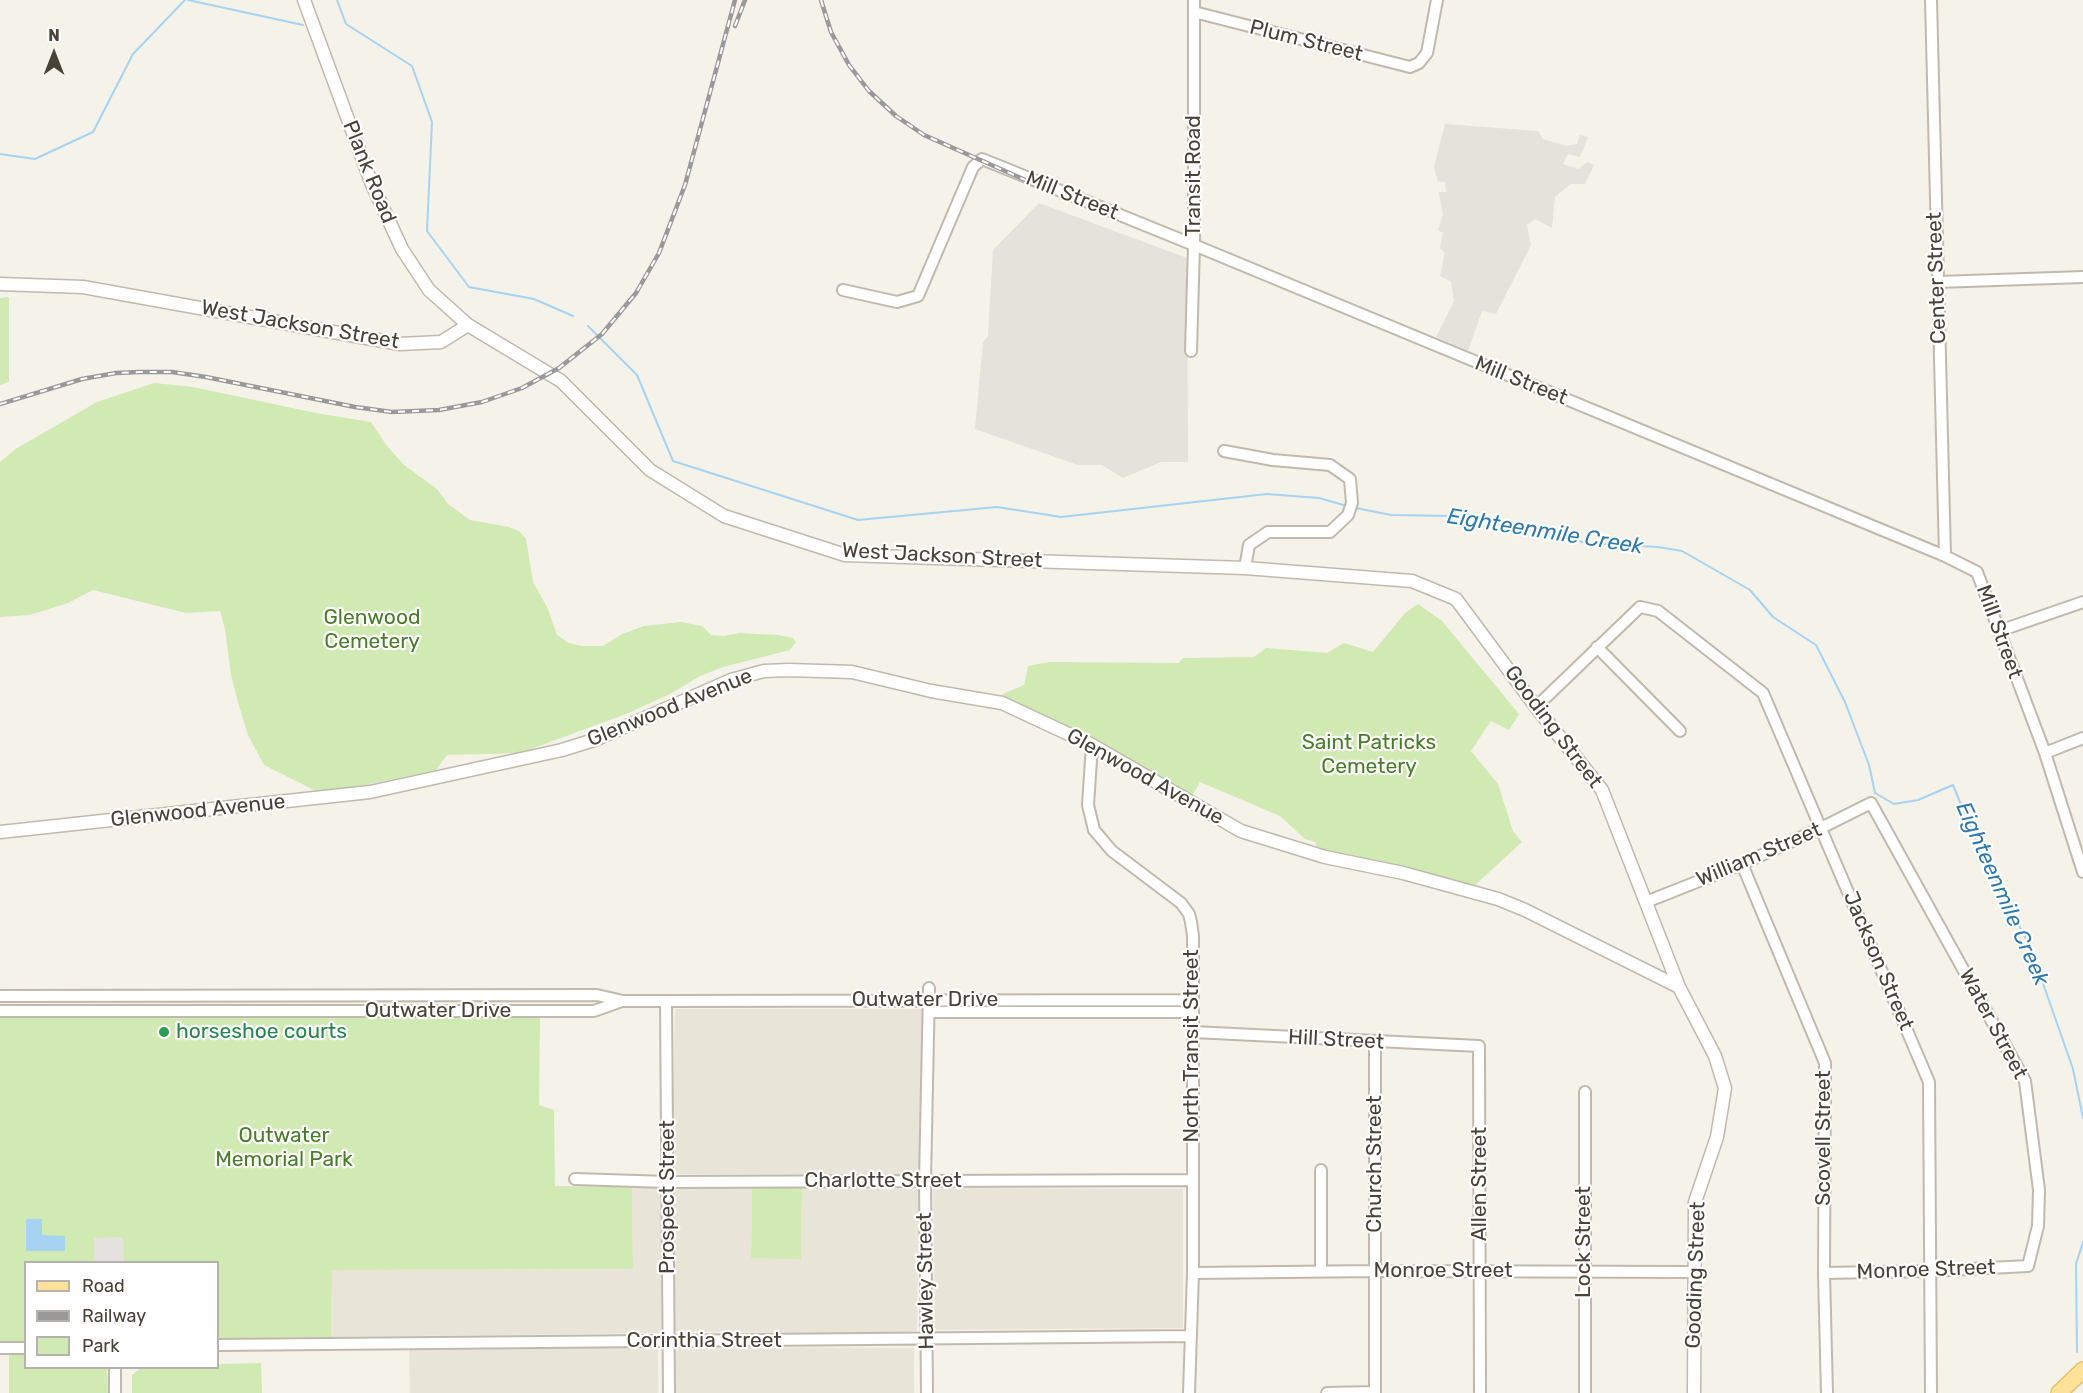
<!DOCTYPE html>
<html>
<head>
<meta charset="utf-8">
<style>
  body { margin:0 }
  #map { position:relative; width:2083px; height:1393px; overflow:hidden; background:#f5f2ea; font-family:Rubik,sans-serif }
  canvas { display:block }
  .legend { position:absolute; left:24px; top:1261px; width:195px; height:108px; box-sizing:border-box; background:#fff; border:2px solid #b6b3af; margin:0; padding:8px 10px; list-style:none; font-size:18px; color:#494238 }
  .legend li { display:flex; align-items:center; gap:12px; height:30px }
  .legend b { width:30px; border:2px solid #b6b3af }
  .north { position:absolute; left:24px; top:24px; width:60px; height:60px; -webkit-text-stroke:4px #fff; paint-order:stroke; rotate:0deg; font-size:16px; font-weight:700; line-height:24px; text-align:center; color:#494238 }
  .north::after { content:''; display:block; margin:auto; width:21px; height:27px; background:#494238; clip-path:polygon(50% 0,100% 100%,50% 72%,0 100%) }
</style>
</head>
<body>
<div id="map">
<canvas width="2083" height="1393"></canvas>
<ul class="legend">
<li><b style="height:8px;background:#ffe299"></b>Road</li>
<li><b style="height:8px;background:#999"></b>Railway</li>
<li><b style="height:16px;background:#d1e9b3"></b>Park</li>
</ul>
<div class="north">N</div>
</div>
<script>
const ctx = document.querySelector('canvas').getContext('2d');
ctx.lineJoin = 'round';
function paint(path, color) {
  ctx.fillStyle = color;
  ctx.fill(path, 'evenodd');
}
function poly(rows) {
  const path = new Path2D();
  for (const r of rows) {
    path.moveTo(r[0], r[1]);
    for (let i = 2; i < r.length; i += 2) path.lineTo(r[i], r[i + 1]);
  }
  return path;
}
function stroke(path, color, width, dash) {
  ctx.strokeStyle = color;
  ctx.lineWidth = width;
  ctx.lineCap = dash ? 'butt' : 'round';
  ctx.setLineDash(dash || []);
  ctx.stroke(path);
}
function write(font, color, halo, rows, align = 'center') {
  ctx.font = font + ' Rubik,sans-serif';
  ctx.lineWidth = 4.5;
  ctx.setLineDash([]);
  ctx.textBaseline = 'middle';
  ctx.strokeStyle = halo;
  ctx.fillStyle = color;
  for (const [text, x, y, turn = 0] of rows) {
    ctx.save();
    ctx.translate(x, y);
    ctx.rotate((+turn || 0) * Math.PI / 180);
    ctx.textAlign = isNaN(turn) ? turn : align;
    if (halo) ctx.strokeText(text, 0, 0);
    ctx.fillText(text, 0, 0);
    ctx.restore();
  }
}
const residential = poly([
  [675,1009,923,1009,921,1175,672,1174],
  [674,1186,752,1188,751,1258,801,1258,802,1187,919,1189,917,1335,672,1331],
  [632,1187,662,1188,661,1333,331,1337,332,1270,633,1269],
  [933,1188,1183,1189,1183,1328,935,1330],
  [658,1347,658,1393,410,1393,409,1350],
  [674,1347,914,1348,914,1393,674,1393]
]);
const industrial = poly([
  [1445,124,1538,131,1543,139,1566,146,1577,144,1580,135,1588,137,1580,157,1568,154,1563,164,1579,169,1587,162,1594,165,1585,184,1570,184,1555,197,1552,228,1535,219,1527,225,1531,245,1496,314,1482,311,1468,351,1436,337,1454,301,1451,282,1440,276,1445,253,1440,248,1443,233,1438,230,1443,215,1439,192,1446,192,1445,182,1438,181,1434,167],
  [1039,203,1187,258,1188,462,1161,462,1123,478,1102,465,1078,465,975,429,983,342,988,336,993,250]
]);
const green = poly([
  [9,297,9,382,0,385,0,298],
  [154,383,193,387,316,413,371,422,387,446,404,465,437,489,448,504,470,520,509,527,519,531,526,539,533,582,547,607,557,635,569,643,582,646,603,646,622,634,644,626,681,622,702,626,711,635,724,636,740,633,778,635,793,638,796,642,790,650,723,667,700,676,670,694,626,714,520,753,447,755,436,770,322,794,264,765,248,735,239,706,231,675,225,629,220,611,186,613,93,590,68,603,30,615,0,617,0,462,17,448,97,402],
  [1418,604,1442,621,1519,714,1509,730,1491,721,1471,751,1498,784,1513,831,1522,842,1473,887,1318,850,1315,842,1305,839,1280,816,1200,782,1191,798,1036,711,1004,701,1003,694,1024,685,1028,666,1049,662,1179,663,1183,658,1254,657,1266,648,1327,653,1344,643,1373,652,1405,613],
  [0,1016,540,1016,539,1105,554,1110,555,1186,632,1187,633,1269,332,1270,331,1337,218,1339,218,1262,26,1262,25,1342,0,1343],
  [802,1187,801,1259,751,1258,752,1188],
  [9,1355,25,1355,26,1368,107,1368,108,1393,9,1393],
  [261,1363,262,1393,132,1393,132,1375,141,1368,218,1368,218,1364]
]);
const parking = poly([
  [123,1237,124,1262,94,1262,94,1238]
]);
const water = poly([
  [26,1219,42,1219,42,1235,65,1236,65,1251,26,1251]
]);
const stream = poly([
  [188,0,303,25],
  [337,0,346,24,412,66,432,122,427,231,469,287,534,299,573,316],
  [0,154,35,159,93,132,133,54,185,0],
  [588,326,637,375,673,461,858,520,997,507,1061,517,1267,494,1319,498,1347,506],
  [1356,508,1391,515,1453,516,1523,525,1553,532,1585,543,1658,547,1682,551,1750,590,1773,617,1816,645,1845,702,1869,765,1875,793,1894,804,1918,800,1953,785,1976,841,2031,949,2073,1069,2083,1118],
  [2077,1352,2076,1264,2083,1242]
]);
const minor = poly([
  [1931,0,1945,556],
  [1194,12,1410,67,1419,63,1427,53,1437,0],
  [1938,282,2083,277],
  [843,290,897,302,918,296,973,167,982,159,1194,245,1945,556,1977,572,2045,753,2083,872],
  [1191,351,1194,245,1194,0],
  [1224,451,1273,460,1330,465,1350,479,1352,503,1348,515,1330,532,1268,532,1249,545,1245,568],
  [1999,631,2083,602],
  [1597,647,1680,731],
  [1536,707,1640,607,1658,611,1763,693,1929,1082,1931,1393],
  [1092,745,1088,805,1094,830,1112,851,1181,903,1189,914,1191,922,1193,936,1193,1273,1189,1393],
  [2045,753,2083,738],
  [1742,864,1825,1063,1824,1273,1827,1393],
  [1646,902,1742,864,1821,828,1871,803,2025,1081,2039,1190,2038,1226,2028,1266,1931,1271,1824,1273],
  [0,996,597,995,623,1001,666,1001,1192,1000],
  [666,1001,669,1393],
  [0,1011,594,1011,622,1001],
  [930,1012,1192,1012],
  [1193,1032,1479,1046,1480,1393],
  [1585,1092,1585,1393],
  [1321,1170,1321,1271],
  [575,1179,667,1182,1192,1180],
  [1193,1273,1375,1271,1693,1272],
  [218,1345,1191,1336],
  [0,1348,26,1348],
  [115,1368,115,1393],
  [927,1393,925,1181,929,988],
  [1327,1393,1375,1392],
  [1375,1393,1375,1042]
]);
const tertiary = poly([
  [304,0,371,182,402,249,429,290,468,325,561,381,650,470,724,516,845,555,1245,568,1412,581,1456,599,1536,707,1602,790,1679,987,1715,1056,1725,1088,1717,1137,1695,1202,1694,1393],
  [0,284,83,287,400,344,441,342,468,325],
  [0,832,370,792,562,750,597,739,731,680,764,671,789,670,852,672,931,691,1002,703,1092,745,1241,831,1325,857,1403,873,1498,899,1525,910,1679,987]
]);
const primary = poly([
  [2059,1393,2083,1370]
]);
const rail = poly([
  [821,0,831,32,849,65,869,91,896,116,924,135,1041,187],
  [735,26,745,0],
  [0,404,82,379,116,373,140,372,172,372,206,377,355,407,392,412,439,410,482,402,522,388,559,368,602,334,636,293,659,253,685,185,735,0]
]);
const markers = [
  [164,1032,6,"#2e9e5b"]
];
const streetNames = [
  ["Plum Street",1306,41,14],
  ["Plank Road",369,172,68],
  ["Transit Road",1194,176,-90],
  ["Mill Street",1072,196,22],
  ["Center Street",1937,278,-92],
  ["West Jackson Street",300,325,10],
  ["Mill Street",1521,381,22],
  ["West Jackson Street",942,556,3],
  ["Mill Street",1999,632,70],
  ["Glenwood Avenue",670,708,-22],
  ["Gooding Street",1553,727,53],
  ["Glenwood Avenue",1145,777,29],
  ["Glenwood Avenue",198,811,-6],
  ["William Street",1759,855,-23],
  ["Jackson Street",1878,961,67],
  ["Outwater Drive",925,1000],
  ["Outwater Drive",438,1011],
  ["Water Street",1993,1024,62],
  ["Hill Street",1336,1040,3],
  ["North Transit Street",1192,1046,-90],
  ["Scovell Street",1824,1138,-90],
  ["Church Street",1375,1164,-90],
  ["Charlotte Street",883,1181],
  ["Allen Street",1480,1184,-90],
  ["Prospect Street",668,1197,-90],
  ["Lock Street",1584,1242,-90],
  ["Monroe Street",1926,1270,-2],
  ["Monroe Street",1443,1271],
  ["Gooding Street",1696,1275,-88],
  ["Hawley Street",926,1281,-91],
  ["Corinthia Street",704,1341]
];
const parkNames = [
  ["Glenwood",372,618],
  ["Cemetery",372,642],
  ["Saint Patricks",1369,743],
  ["Cemetery",1369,767],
  ["Outwater",284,1136],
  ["Memorial Park",284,1160]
];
const leisureNames = [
  ["horseshoe courts",176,1032]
];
const waterNames = [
  ["Eighteenmile Creek",1545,532,9],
  ["Eighteenmile Creek",2002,894,66]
];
paint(residential, '#e9e4d8');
paint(industrial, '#e5e1db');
paint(green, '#d1e9b3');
paint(parking, '#e4e2de');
paint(water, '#a6d3f2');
stroke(stream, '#a6d3f2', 2);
stroke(minor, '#c1baac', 14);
stroke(tertiary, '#c1baac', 15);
stroke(primary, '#e6c068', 18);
stroke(minor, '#fff', 10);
stroke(tertiary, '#fff', 12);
stroke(primary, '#ffe299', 15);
stroke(rail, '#999', 4.5);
stroke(rail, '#fff', 2, [7]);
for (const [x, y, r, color] of markers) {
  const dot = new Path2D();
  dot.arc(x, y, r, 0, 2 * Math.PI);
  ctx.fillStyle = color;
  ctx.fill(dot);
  stroke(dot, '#fff', 2);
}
write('21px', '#494238', '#fff', streetNames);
write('21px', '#497d29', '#fff', parkNames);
write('21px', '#27864d', '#fff', leisureNames, 'left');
write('italic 22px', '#2d79b0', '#fff', waterNames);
</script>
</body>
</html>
